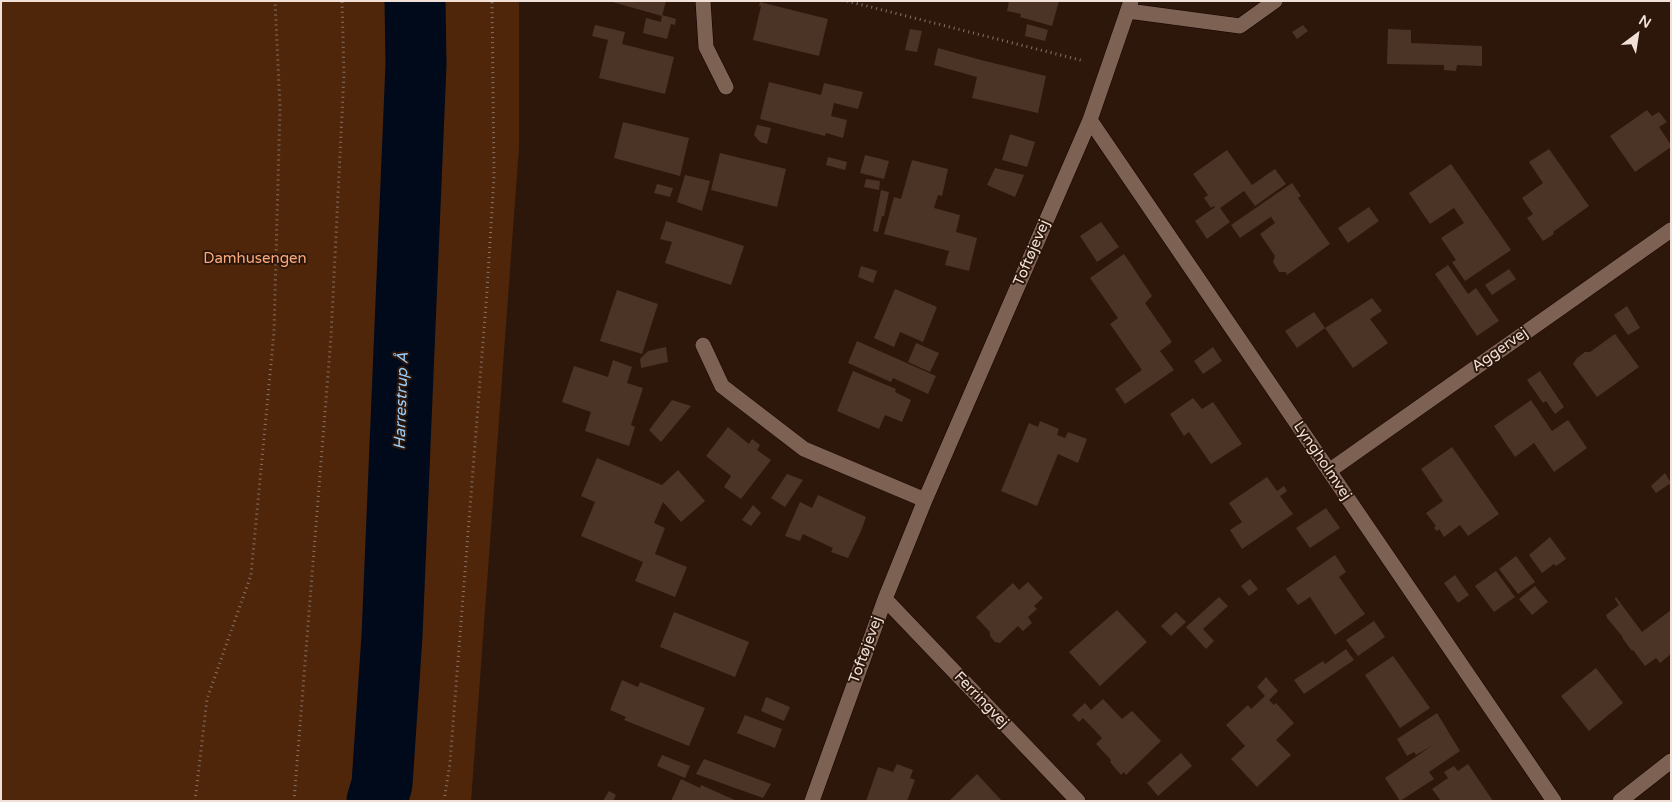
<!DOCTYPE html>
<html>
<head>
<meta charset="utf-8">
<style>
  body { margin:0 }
  #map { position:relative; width:1672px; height:802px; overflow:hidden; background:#2d170b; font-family:"Varela Round",sans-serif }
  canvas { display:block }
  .frame { position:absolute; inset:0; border:2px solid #f0e0d8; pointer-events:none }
  .north { position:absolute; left:1612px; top:10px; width:50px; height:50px; -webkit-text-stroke:4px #2d170b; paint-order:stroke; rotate:31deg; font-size:14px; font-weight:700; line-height:20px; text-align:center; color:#f0e0d8 }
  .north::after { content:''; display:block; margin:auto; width:18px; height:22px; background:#f0e0d8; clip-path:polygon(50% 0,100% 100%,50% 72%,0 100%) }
</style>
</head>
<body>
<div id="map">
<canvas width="1672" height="802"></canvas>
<div class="frame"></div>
<div class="north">N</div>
</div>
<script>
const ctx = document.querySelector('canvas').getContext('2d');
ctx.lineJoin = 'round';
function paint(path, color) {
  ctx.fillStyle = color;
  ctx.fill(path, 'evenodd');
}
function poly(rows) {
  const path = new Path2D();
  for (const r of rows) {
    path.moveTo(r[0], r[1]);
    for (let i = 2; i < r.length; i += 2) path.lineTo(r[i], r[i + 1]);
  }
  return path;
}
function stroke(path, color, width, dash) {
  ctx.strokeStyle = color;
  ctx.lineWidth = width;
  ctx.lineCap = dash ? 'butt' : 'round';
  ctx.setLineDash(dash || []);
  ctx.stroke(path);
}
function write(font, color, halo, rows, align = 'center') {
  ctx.font = font + ' "Varela Round",sans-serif';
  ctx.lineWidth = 4;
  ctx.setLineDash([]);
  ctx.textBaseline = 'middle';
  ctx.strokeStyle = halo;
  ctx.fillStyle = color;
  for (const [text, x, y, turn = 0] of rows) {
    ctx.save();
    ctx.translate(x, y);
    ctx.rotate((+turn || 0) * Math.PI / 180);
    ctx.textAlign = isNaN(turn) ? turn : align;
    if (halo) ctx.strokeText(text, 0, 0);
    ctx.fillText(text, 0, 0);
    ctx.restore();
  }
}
const green = poly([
  [1,1,519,1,519,147,471,801,1,801]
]);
const river = poly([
  [377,801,382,784,392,636,416,64,415,1]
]);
const building = poly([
  [609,1,666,1,662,16],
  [1009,1,1059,1,1052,26,1020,17,1021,14,1007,11],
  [760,2,828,19,819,56,753,40,761,6,759,6],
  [662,15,676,19,675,25,671,24,667,39,643,33,646,18,661,22],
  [1027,24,1048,30,1045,41,1025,36],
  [595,25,625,32,622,44,674,57,665,94,599,78,608,40,592,36],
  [1303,25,1308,31,1297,39,1292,32],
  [910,29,922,31,917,52,905,50],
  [1388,29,1411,30,1411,43,1482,46,1482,66,1457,65,1456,71,1444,70,1444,65,1387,64],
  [938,48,981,60,1046,76,1038,113,972,98,977,77,934,65],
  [769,82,821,95,824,83,863,92,858,109,834,103,831,116,847,120,843,138,826,133,825,136,760,119],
  [1647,110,1652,116,1659,112,1667,122,1659,127,1671,145,1671,147,1635,172,1610,136],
  [623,122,689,138,680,176,614,158],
  [757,125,771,128,767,144,760,142,754,135],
  [1010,134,1035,142,1027,167,1002,160],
  [1549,149,1589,206,1553,232,1554,234,1543,241,1527,218,1533,214,1522,198,1543,183,1529,162],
  [1227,150,1252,185,1275,169,1286,184,1255,206,1244,191,1220,208,1230,222,1207,239,1195,221,1215,207,1214,206,1211,208,1204,198,1208,195,1193,174],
  [720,153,786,169,777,207,711,190],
  [865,155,889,161,884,179,860,173],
  [828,157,847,162,845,170,826,165],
  [912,160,948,169,942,196,938,195,934,208,960,215,956,232,977,238,969,271,945,265,949,251,884,234,894,197,901,199],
  [1451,164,1511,250,1465,281,1452,262,1456,260,1441,238,1464,223,1454,208,1430,224,1409,193],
  [995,168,1024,175,1015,197,987,185],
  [685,175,710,181,702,211,677,202],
  [866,179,880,181,879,190,864,187],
  [1292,183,1301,196,1298,198,1330,244,1287,275,1286,272,1279,272,1273,262,1275,256,1260,234,1275,223,1271,217,1278,212,1240,238,1231,225],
  [657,184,673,188,670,197,654,193],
  [881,190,889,192,884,216,882,216,878,232,873,231],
  [1369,207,1379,221,1348,243,1338,228],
  [666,221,744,246,731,285,665,263,672,242,660,239],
  [1101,222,1119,247,1097,262,1080,236],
  [1124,254,1152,296,1145,303,1172,342,1160,351,1174,370,1125,404,1115,389,1142,370,1110,324,1118,318,1090,278],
  [1448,265,1468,294,1476,288,1499,321,1477,336,1435,274],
  [861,266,877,271,873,283,858,277],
  [1509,269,1516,279,1492,295,1485,285],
  [895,289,937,307,923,342,900,332,894,347,874,338],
  [617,290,658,304,642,354,600,341],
  [1372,298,1382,311,1370,319,1388,343,1353,368,1325,328],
  [1627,306,1640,328,1628,335,1614,315],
  [1314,312,1325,328,1297,348,1285,331],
  [1615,334,1639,367,1597,397,1573,364,1577,358,1585,352,1590,352],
  [857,341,936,376,928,394,893,378,891,382,848,363],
  [916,343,939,353,930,372,908,362],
  [666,347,668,362,641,368,640,359,648,351],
  [1213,347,1222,361,1203,374,1194,361],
  [613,360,632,367,627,383,643,388,631,425,635,427,629,446,585,431,591,412,562,402,574,366,608,377],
  [853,371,896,389,895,392,911,400,902,422,885,415,879,429,837,411],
  [1540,371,1564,407,1555,414,1546,401,1543,403,1527,380],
  [1193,398,1202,409,1213,402,1242,444,1211,464,1189,432,1184,436,1170,414],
  [672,400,691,406,661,442,649,430],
  [1531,400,1552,431,1568,420,1587,448,1554,472,1534,443,1515,457,1494,426],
  [1040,421,1059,429,1057,435,1065,438,1068,432,1087,439,1078,463,1058,454,1037,506,1001,491,1029,423,1038,427],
  [728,427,749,444,752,439,760,445,757,450,771,460,741,499,724,487,731,476,706,456],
  [1452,447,1499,514,1468,536,1460,525,1444,537,1439,529,1437,531,1434,528,1436,526,1426,513,1443,501,1421,469],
  [597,458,662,485,678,470,705,501,681,522,663,502,654,523,665,528,655,554,687,567,675,597,635,581,643,562,581,536,595,502,581,496],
  [1665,473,1671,483,1656,493,1651,486],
  [787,474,803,480,785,507,771,498],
  [1267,477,1277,491,1284,486,1287,491,1280,496,1293,514,1242,549,1230,530,1242,522,1229,503],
  [818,495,866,517,861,531,848,558,831,552,833,548,803,534,800,541,785,536,800,502,812,508],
  [753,505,761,513,751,526,742,520],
  [1326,508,1340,528,1310,548,1296,528],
  [1550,537,1566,559,1556,566,1554,564,1542,573,1529,555],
  [1335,555,1346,572,1339,577,1365,614,1335,635,1310,597,1298,605,1286,589],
  [1516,556,1535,582,1518,594,1499,569],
  [1496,571,1515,597,1494,612,1475,586],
  [1455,575,1469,595,1458,603,1444,583],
  [1250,579,1258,589,1249,596,1241,586],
  [1028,582,1043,598,1034,606,1037,609,1028,617,1032,623,1023,631,1018,626,1000,643,995,642,990,636,990,632,976,617,1013,583,1019,590],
  [1535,586,1548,602,1532,615,1519,599],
  [1219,597,1228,606,1203,629,1214,641,1206,649,1186,627],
  [1616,597,1642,632,1671,610,1671,654,1660,663,1656,658,1645,666,1633,650,1632,651,1623,639,1622,636,1607,618,1606,615,1619,605,1615,599],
  [1117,610,1147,642,1100,686,1069,652],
  [674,612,749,642,735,677,660,647],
  [1176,612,1186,622,1171,636,1161,626],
  [1374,621,1385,637,1358,656,1346,640],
  [1346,649,1354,660,1304,694,1294,680,1323,661,1325,664],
  [1393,656,1430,708,1400,728,1365,675],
  [1596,668,1623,703,1589,731,1561,696],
  [1266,677,1278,691,1269,700,1274,705,1276,703,1294,723,1276,740,1291,755,1257,787,1231,759,1245,746,1226,725,1248,705,1251,709,1265,696,1257,687],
  [622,680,638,687,640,682,705,708,689,746,624,720,626,717,610,710],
  [766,697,790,707,784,721,761,711],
  [1103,699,1122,719,1132,711,1161,741,1126,775,1124,772,1121,775,1110,762,1111,760,1096,744,1102,738,1083,718,1079,722,1072,715,1085,703,1091,710],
  [1437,713,1460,751,1429,772,1434,779,1400,801,1385,778,1433,745,1416,755,1414,752,1407,756,1397,739],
  [745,715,782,729,775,748,737,733],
  [1181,753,1192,766,1158,796,1147,783],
  [662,755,690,766,685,778,657,766],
  [704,759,771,784,763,798,696,774],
  [897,764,913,770,910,778,915,780,907,801,866,801,878,767,893,772],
  [1468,764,1493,801,1441,801,1432,789,1448,778,1444,772,1454,766,1458,771],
  [977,774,1002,801,949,801],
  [681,779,700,788,701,785,737,801,671,801],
  [609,791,616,795,613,801,603,801]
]);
const path = poly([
  [847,1,1084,61],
  [195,801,207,699,251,575,274,332,280,107,275,1],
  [294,801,331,337,344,74,342,1],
  [444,801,450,763,487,291,494,176,492,1]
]);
const street = poly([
  [703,1,706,47,726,87],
  [1128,11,1240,26,1275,1],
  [1090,120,1554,801],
  [703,345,722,386,804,449,925,500],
  [1329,471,1671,230],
  [885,599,1078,801],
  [812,801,885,599,925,500,1090,120,1131,1],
  [1620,801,1671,761]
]);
const streetNames = [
  ["Toftøjevej",1032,253,-67],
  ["Aggervej",1500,350,-35],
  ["Lyngholmvej",1322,461,56],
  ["Toftøjevej",866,650,-70],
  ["Ferringvej",981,700,46]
];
const parkNames = [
  ["Damhusengen",255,259]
];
const waterNames = [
  ["Harrestrup Å",402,401,-88]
];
paint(green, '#50260b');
stroke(river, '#000a1a', 61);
paint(building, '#4b3326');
stroke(street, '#140300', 16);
stroke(path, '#867369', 3, [1, 4]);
stroke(street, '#7d6253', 15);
write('15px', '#f0e0d8', '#2d170b', streetNames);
write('15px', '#fba97c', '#2d170b', parkNames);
write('italic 16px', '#98cdfb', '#2d170b', waterNames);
</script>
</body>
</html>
